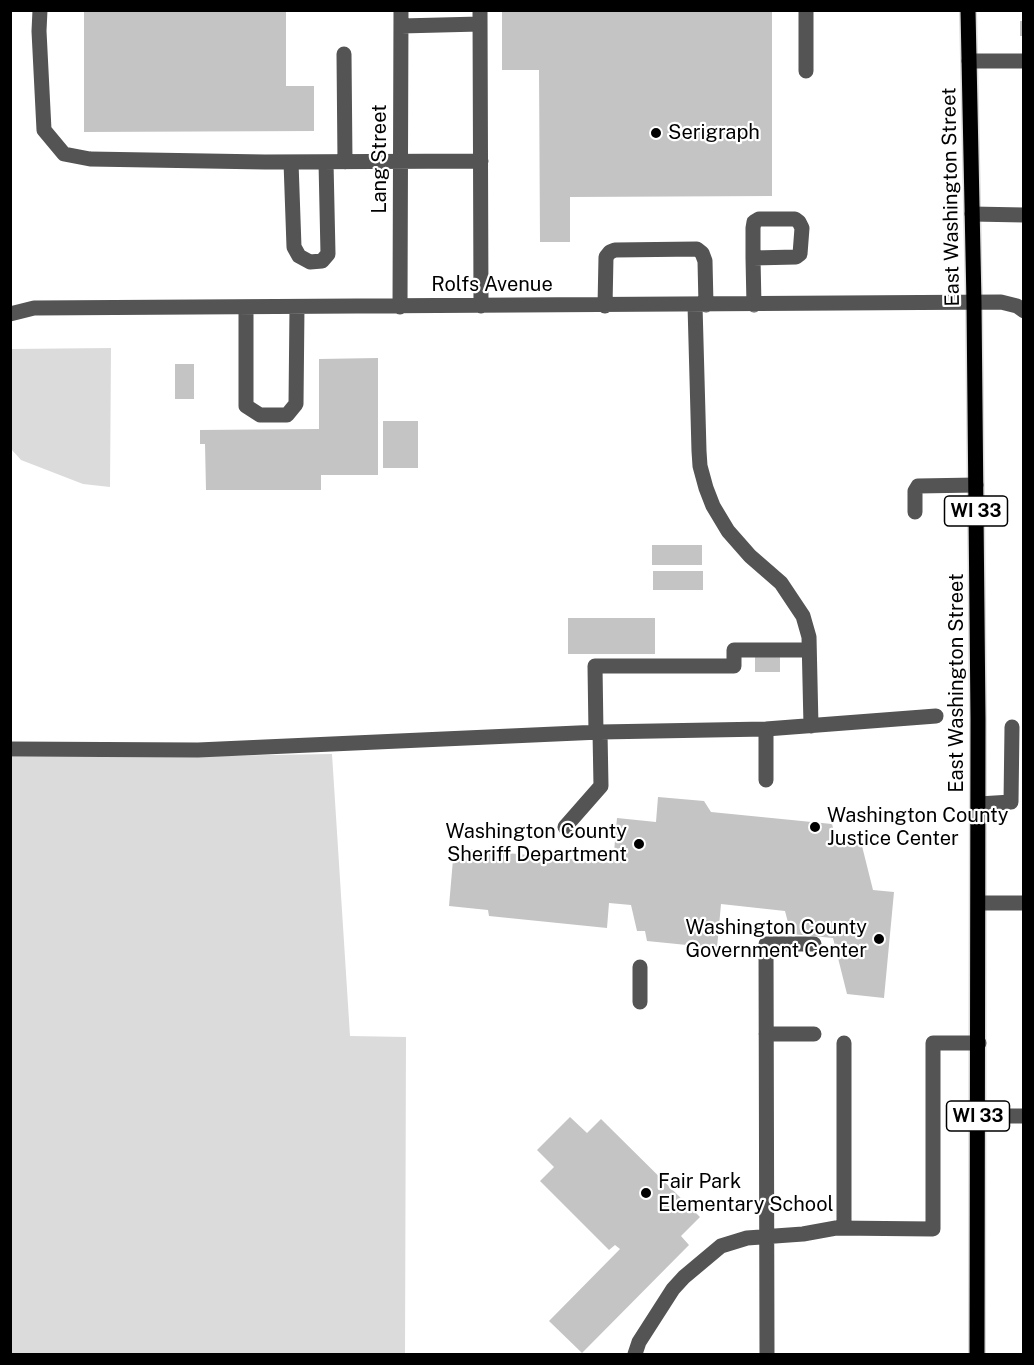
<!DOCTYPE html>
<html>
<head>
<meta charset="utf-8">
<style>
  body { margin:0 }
  #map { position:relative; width:1034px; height:1365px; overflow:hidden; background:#fff; font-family:"Public Sans",sans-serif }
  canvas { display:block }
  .frame { position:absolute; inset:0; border:12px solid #000; pointer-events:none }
</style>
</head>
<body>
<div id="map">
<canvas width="1034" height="1365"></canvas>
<div class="frame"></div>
</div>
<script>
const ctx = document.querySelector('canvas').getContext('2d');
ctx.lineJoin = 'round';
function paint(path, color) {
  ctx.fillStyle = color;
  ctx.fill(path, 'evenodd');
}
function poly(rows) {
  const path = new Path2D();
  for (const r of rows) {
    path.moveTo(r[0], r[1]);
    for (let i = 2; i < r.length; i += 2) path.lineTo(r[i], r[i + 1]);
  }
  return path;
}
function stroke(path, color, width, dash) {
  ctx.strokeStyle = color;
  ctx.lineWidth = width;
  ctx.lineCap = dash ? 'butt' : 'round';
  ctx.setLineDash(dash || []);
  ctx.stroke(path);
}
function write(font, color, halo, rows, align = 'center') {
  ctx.font = font + ' "Public Sans",sans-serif';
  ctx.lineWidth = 4.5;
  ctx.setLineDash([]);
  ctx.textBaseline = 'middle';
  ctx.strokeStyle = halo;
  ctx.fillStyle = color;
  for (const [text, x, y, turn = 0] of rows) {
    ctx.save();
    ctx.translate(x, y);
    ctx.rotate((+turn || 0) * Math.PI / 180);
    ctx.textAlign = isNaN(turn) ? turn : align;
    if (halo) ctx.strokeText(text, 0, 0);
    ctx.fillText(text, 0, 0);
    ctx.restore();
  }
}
const green = poly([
  [111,348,110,487,83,484,21,460,11,449,11,349],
  [332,754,350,1036,406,1037,405,1354,11,1354,11,757,149,757]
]);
const building = poly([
  [84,10,286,10,286,86,314,86,314,131,84,132],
  [502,10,772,10,772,196,570,197,570,242,540,242,539,70,502,70],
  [1020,21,1024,21,1024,36,1020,36],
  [378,358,378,475,321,475,321,490,206,490,205,444,200,444,200,430,319,429,319,359],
  [175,364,194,364,194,399,175,399],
  [383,421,418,421,418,468,383,468],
  [652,545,702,545,702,565,652,565],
  [653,571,703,571,703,590,653,590],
  [568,618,655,618,655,654,568,654],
  [755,656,780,656,780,672,755,672],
  [658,797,704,801,711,812,832,824,836,839,861,842,873,890,894,892,884,998,847,994,833,938,791,934,785,911,721,904,717,948,647,941,645,931,637,931,631,905,609,903,607,928,489,916,488,910,449,906,454,848,613,863,617,818,656,822],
  [570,1117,587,1133,601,1119,700,1217,681,1236,689,1245,582,1353,549,1321,620,1249,615,1245,609,1250,540,1181,554,1167,537,1150]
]);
const minor = poly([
  [40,10,39,31,44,130,64,154,90,159,265,162,481,161],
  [480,10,481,306],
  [806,10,806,71],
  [401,26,480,24],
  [344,54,345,162],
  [969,61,1024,61],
  [291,162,294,247,299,256,310,262,322,261,328,254,326,162],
  [972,214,1024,215],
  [753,258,796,257,800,254,802,228,799,222,795,219,759,219,754,222,753,228,753,258,754,305],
  [695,305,699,451,700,466,706,488,713,506,728,531,750,556,781,583,803,616,809,637,811,726],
  [605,306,606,257,610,252,615,250,697,249,702,253,705,261,706,305],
  [246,307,246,406,260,415,287,415,296,404,297,307],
  [400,307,401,10],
  [10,314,34,308,1001,302,1017,306,1024,311],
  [915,512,915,491,918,486,976,485],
  [596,733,595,666,734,666,734,650,809,650],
  [10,749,198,750,600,732,766,729,936,716],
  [766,780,766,729],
  [979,804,1011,802,1012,727],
  [565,827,601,786,600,732],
  [979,903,1024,903],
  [640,967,640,1002],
  [766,1034,814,1034],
  [978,1116,1024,1116],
  [844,1228,844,1043],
  [635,1354,639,1342,673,1289,684,1277,721,1246,747,1238,803,1234,836,1228,933,1229,933,1043,979,1043],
  [767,1354,766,944,814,944]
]);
const major = poly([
  [968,10,974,303,978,719,977,1354]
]);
const markers = [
  [656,133,6,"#000"],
  [815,827,6,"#000"],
  [639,844,6,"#000"],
  [879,939,6,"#000"],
  [646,1193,6,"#000"]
];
const shields = [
  [976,511,63],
  [978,1116,63]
];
const shieldNames = [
  ["WI 33",976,511],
  ["WI 33",978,1116]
];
const poiNames = [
  ["Serigraph",668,133],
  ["Washington County",827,816],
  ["Justice Center",827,839],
  ["Washington County",627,832,"right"],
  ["Sheriff Department",627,855,"right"],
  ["Washington County",867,928,"right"],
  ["Government Center",867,951,"right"],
  ["Fair Park",658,1182],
  ["Elementary School",658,1205]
];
const streetNames = [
  ["Lang Street",380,159,-90],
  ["East Washington Street",951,197,-91],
  ["Rolfs Avenue",492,285],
  ["East Washington Street",957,683,-90]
];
paint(green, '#dbdbdb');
paint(building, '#c4c4c4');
stroke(major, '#dbdbdb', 18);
stroke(minor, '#545454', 15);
stroke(major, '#000', 15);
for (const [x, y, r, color] of markers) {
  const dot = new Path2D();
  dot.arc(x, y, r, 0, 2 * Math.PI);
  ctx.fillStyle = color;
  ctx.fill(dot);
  stroke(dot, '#fff', 2);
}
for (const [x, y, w] of shields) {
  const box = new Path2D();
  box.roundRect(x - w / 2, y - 15, w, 30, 4.5);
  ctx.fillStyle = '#fff';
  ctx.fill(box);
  stroke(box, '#000', 1.5);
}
write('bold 18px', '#000', null, shieldNames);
write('20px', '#000', '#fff', poiNames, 'left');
write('20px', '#000', '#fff', streetNames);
</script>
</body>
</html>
